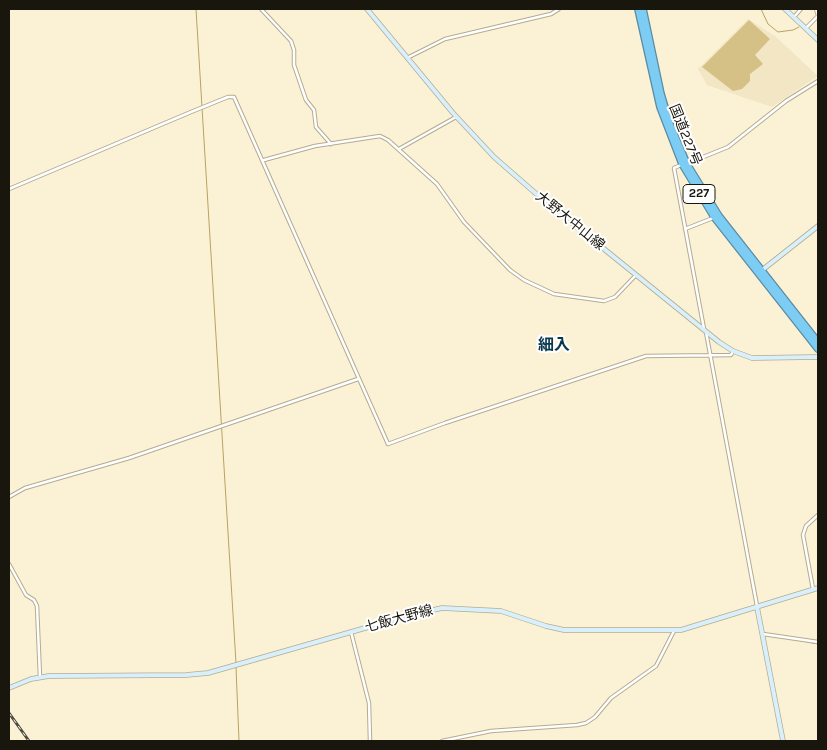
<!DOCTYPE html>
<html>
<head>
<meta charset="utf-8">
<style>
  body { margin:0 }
  #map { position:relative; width:827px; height:750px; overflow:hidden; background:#fbf2d6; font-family:Karla,sans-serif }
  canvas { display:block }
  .frame { position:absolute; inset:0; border:10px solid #19160d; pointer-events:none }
</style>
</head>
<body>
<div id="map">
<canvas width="827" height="750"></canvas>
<div class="frame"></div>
</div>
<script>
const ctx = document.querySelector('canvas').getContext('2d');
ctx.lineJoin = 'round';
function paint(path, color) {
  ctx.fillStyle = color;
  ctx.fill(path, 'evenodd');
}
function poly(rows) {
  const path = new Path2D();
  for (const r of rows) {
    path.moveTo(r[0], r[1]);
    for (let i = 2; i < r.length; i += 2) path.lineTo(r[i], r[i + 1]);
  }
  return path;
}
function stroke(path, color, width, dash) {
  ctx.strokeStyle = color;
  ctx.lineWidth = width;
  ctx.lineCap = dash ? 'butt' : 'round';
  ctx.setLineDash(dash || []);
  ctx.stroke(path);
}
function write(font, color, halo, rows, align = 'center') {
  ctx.font = font + ' Karla,"Noto Sans JP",sans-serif';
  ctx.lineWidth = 4;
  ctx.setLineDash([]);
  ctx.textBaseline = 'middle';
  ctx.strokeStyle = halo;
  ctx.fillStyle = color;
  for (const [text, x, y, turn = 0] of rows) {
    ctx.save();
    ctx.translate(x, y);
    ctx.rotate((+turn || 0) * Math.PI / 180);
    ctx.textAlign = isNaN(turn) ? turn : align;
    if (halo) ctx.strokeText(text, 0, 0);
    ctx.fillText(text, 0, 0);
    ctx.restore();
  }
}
const built = poly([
  [748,19,775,36,818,76,772,107,707,85,698,69]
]);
const green = poly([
  [749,20,770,39,755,55,763,64,750,74,750,81,742,89,733,91,702,67]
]);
const stream = poly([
  [196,9,236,663],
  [761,9,768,24,778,32,793,30,799,27],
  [797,640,818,644],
  [236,667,239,741]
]);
const street = poly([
  [261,9,291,41,294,50,294,65,306,100,314,110,316,127,331,144],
  [816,9,818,15],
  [794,17,801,9],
  [806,28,818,16],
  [407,58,445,39,551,14,559,9],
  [399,149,456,117],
  [264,160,315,146,380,136,388,140,437,184,464,222,510,270,524,280,554,294,604,301,615,297,636,275],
  [686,164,728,147,786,101,818,81],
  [681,165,674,168,704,329],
  [9,189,191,112,228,97,234,97,388,444,445,423,646,356,731,355,733,351],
  [685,229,713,218],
  [706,332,757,606],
  [9,497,25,488,129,458,358,379],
  [9,564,26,595,34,600,37,606,40,677],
  [813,589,803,535,806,526,818,515],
  [351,632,369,703,370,741],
  [763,634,818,642],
  [442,741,491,731,577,725,586,723,595,717,611,698,656,666,674,631]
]);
const secondary = poly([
  [367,9,453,113,494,157,541,198,719,342,733,351,752,358,818,357],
  [785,9,818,40],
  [761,271,818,226],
  [757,607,783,741],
  [9,688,31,679,49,676,186,675,208,673,407,616,442,608,501,611,546,626,564,630,681,630,818,588]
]);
const highway = poly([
  [638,9,660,107,682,164,714,217,818,349],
  [643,9,661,94,670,124,687,164,719,216,818,342]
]);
const rail = poly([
  [9,713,29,741]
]);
const shields = [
  [699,194,32]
];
const shieldNames = [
  ["227",699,194]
];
const streetNames = [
  ["国道227号",685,135,68],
  ["大野大中山線",570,221,39],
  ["七飯大野線",399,619,-15]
];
const quarterNames = [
  ["細入",554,345]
];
paint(built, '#f2e6c4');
paint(green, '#d5c186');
stroke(stream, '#b8a260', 1);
stroke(street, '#b4ab91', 4.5);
stroke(secondary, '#b4ab91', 5.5);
stroke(highway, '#5a8ca2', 8);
stroke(street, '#fff', 2.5);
stroke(secondary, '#d8f0fb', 4);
stroke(highway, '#7dccf3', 5.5);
stroke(rail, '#504b3e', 3);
stroke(rail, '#fff', 1, [4]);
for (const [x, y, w] of shields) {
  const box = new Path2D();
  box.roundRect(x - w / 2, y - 9.5, w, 19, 4);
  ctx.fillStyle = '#fff';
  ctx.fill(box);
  stroke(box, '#19160d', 1);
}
write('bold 12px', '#19160d', null, shieldNames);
write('14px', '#19160d', '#fff', streetNames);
write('bold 16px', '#07384c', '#fff', quarterNames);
</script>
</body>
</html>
